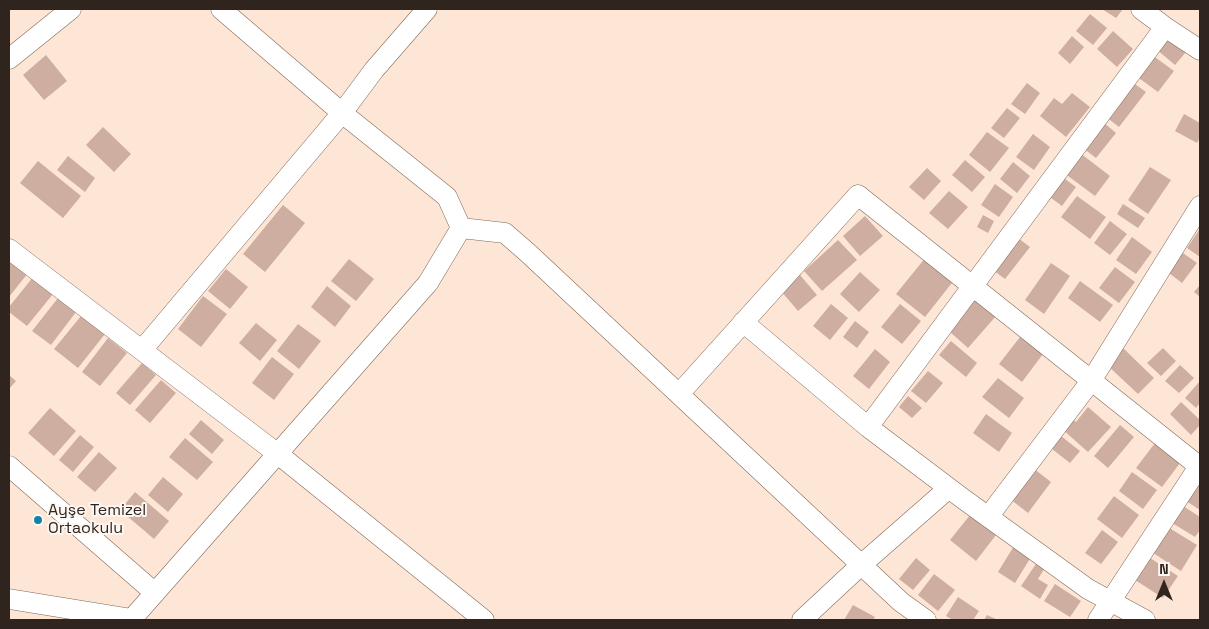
<!DOCTYPE html>
<html>
<head>
<meta charset="utf-8">
<style>
  body { margin:0 }
  #map { position:relative; width:1209px; height:629px; overflow:hidden; background:#fee6d6; font-family:"Space Grotesk",sans-serif }
  canvas { display:block }
  .frame { position:absolute; inset:0; border:10px solid #30251e; pointer-events:none }
  .north { position:absolute; left:1139px; top:559px; width:50px; height:50px; -webkit-text-stroke:4px #fdf7f3; paint-order:stroke; rotate:0deg; font-size:14px; font-weight:700; line-height:20px; text-align:center; color:#30251e }
  .north::after { content:''; display:block; margin:auto; width:18px; height:22px; background:#30251e; clip-path:polygon(50% 0,100% 100%,50% 72%,0 100%) }
</style>
</head>
<body>
<div id="map">
<canvas width="1209" height="629"></canvas>
<div class="frame"></div>
<div class="north">N</div>
</div>
<script>
const ctx = document.querySelector('canvas').getContext('2d');
ctx.lineJoin = 'round';
function paint(path, color) {
  ctx.fillStyle = color;
  ctx.fill(path, 'evenodd');
}
function poly(rows) {
  const path = new Path2D();
  for (const r of rows) {
    path.moveTo(r[0], r[1]);
    for (let i = 2; i < r.length; i += 2) path.lineTo(r[i], r[i + 1]);
  }
  return path;
}
function stroke(path, color, width, dash) {
  ctx.strokeStyle = color;
  ctx.lineWidth = width;
  ctx.lineCap = dash ? 'butt' : 'round';
  ctx.setLineDash(dash || []);
  ctx.stroke(path);
}
function write(font, color, halo, rows, align = 'center') {
  ctx.font = font + ' "Space Grotesk",sans-serif';
  ctx.lineWidth = 4;
  ctx.setLineDash([]);
  ctx.textBaseline = 'middle';
  ctx.strokeStyle = halo;
  ctx.fillStyle = color;
  for (const [text, x, y, turn = 0] of rows) {
    ctx.save();
    ctx.translate(x, y);
    ctx.rotate((+turn || 0) * Math.PI / 180);
    ctx.textAlign = isNaN(turn) ? turn : align;
    if (halo) ctx.strokeText(text, 0, 0);
    ctx.fillText(text, 0, 0);
    ctx.restore();
  }
}
const building = poly([
  [1102,9,1123,9,1116,18],
  [1090,14,1107,28,1093,45,1076,31],
  [1113,31,1133,49,1117,67,1097,49],
  [1072,36,1084,47,1070,64,1058,53],
  [1167,37,1186,52,1175,65,1156,49],
  [46,55,67,81,44,100,23,75],
  [1152,55,1174,71,1158,92,1136,76],
  [1132,82,1146,92,1119,127,1106,117],
  [1027,83,1040,93,1025,114,1011,104],
  [1072,93,1090,107,1066,137,1040,116,1054,98,1062,104],
  [1007,108,1020,118,1004,138,991,128],
  [1184,114,1200,123,1200,137,1197,143,1175,131],
  [1103,122,1116,133,1096,158,1083,148],
  [103,127,131,154,114,172,86,145],
  [987,132,1009,148,990,172,969,155],
  [1033,134,1050,147,1034,170,1016,157],
  [1080,153,1110,176,1095,196,1064,173],
  [68,156,95,178,85,192,57,170],
  [965,160,985,177,972,192,952,175],
  [38,161,81,196,63,218,20,183],
  [1013,162,1030,176,1017,193,1000,179],
  [1150,167,1171,180,1148,214,1128,200],
  [927,168,941,181,924,200,909,187],
  [1061,176,1076,187,1062,206,1047,195],
  [995,184,1013,197,999,217,981,205],
  [949,191,968,207,948,229,929,213],
  [1077,196,1106,217,1090,239,1061,217],
  [1123,204,1145,218,1138,228,1117,214],
  [283,205,305,223,265,272,243,254],
  [983,215,994,221,988,233,977,227],
  [865,216,883,236,860,256,843,236],
  [1110,221,1127,234,1110,255,1094,243],
  [1199,230,1200,231,1200,257,1187,248],
  [1014,235,1030,247,1005,279,989,267],
  [1132,237,1152,252,1136,274,1116,260],
  [838,240,857,260,822,291,804,271],
  [1183,253,1197,263,1182,283,1169,273],
  [926,257,955,279,925,317,896,294],
  [9,258,28,273,9,297],
  [349,259,374,279,356,301,331,281],
  [1051,263,1070,276,1044,314,1025,300],
  [1115,267,1135,282,1119,303,1099,288],
  [226,269,248,287,230,309,208,291],
  [860,272,880,290,859,312,840,294],
  [800,275,817,295,798,311,781,291],
  [33,277,53,294,27,326,9,312,9,307],
  [1080,281,1113,305,1100,322,1068,298],
  [1200,285,1200,297,1194,292],
  [327,286,351,306,335,327,311,307],
  [203,296,227,314,201,347,178,329],
  [58,298,76,312,51,345,32,331],
  [976,299,996,316,968,348,949,331],
  [831,304,848,318,830,340,813,326],
  [900,304,921,321,902,344,881,327],
  [81,316,105,334,78,368,54,349],
  [855,321,869,332,857,348,843,337],
  [256,323,277,340,260,361,239,343],
  [298,324,321,341,299,369,277,351],
  [1020,337,1043,354,1022,382,999,364],
  [108,338,127,353,100,386,82,372],
  [951,341,977,363,966,377,939,355],
  [1123,348,1154,378,1138,394,1106,364],
  [1163,348,1176,361,1161,376,1147,363],
  [875,349,890,362,869,389,853,376],
  [272,357,294,374,274,400,252,383],
  [142,363,156,375,130,405,116,393],
  [1180,365,1194,378,1179,393,1165,381],
  [928,371,943,383,926,403,911,391],
  [9,375,16,381,9,389],
  [998,378,1024,398,1009,418,982,397],
  [161,380,176,393,150,423,135,410],
  [1200,381,1200,403,1196,408,1185,398],
  [908,396,922,408,912,418,899,407],
  [1181,402,1200,420,1200,425,1191,435,1170,414],
  [1088,407,1111,427,1088,452,1062,429,1071,418,1076,422],
  [50,408,76,431,54,456,28,433],
  [986,414,1012,433,999,452,973,433],
  [201,420,224,440,212,454,189,434],
  [1120,425,1134,437,1108,468,1094,456],
  [80,435,94,447,73,472,59,460],
  [1061,436,1080,451,1070,463,1052,449],
  [185,438,213,462,197,480,169,457],
  [1155,443,1180,463,1162,487,1136,468],
  [99,452,117,468,95,492,77,477],
  [1033,468,1051,482,1028,513,1010,499],
  [1132,472,1157,490,1143,509,1119,491],
  [163,477,183,494,168,512,148,495],
  [1194,483,1200,487,1200,510,1183,499],
  [135,492,169,521,154,539,120,510],
  [1114,496,1139,515,1122,538,1097,519],
  [1180,504,1200,517,1200,530,1195,537,1169,521],
  [970,515,996,535,976,561,950,540],
  [1166,526,1197,545,1181,571,1150,551],
  [1102,530,1118,542,1101,564,1085,553],
  [1014,546,1031,557,1015,583,998,572],
  [1147,556,1178,576,1163,598,1132,578],
  [916,558,930,570,913,590,899,579],
  [1038,561,1046,566,1038,579,1048,585,1040,599,1021,586],
  [934,574,955,590,938,611,918,595],
  [1055,584,1081,601,1070,617,1044,601],
  [958,597,979,611,973,620,953,620,946,616],
  [853,605,875,617,873,620,844,620],
  [987,615,998,620,984,620]
]);
const street = poly([
  [1141,9,1165,27,1200,50],
  [9,59,71,9],
  [461,228,505,233,528,253,901,602,926,620],
  [9,249,278,454,484,620],
  [743,322,868,427,962,498,1088,589,1145,620],
  [142,350,342,113,374,70,427,9],
  [679,394,858,195,1200,467],
  [868,427,1165,27],
  [9,466,155,593],
  [988,517,1091,381,1200,206],
  [9,599,132,619],
  [131,620,428,283,461,228,447,197,342,113,221,9],
  [802,620,861,565,949,488],
  [1098,620,1200,465]
]);
const markers = [
  [38,520,5,"#1083a9"]
];
const poiNames = [
  ["Ayşe Temizel",48,511],
  ["Ortaokulu",48,529]
];
paint(building, '#ceaea0');
stroke(street, '#826857', 21);
stroke(street, '#fff', 20);
for (const [x, y, r, color] of markers) {
  const dot = new Path2D();
  dot.arc(x, y, r, 0, 2 * Math.PI);
  ctx.fillStyle = color;
  ctx.fill(dot);
  stroke(dot, '#fdf7f3', 2);
}
write('16px', '#30251e', '#fdf7f3', poiNames, 'left');
</script>
</body>
</html>
